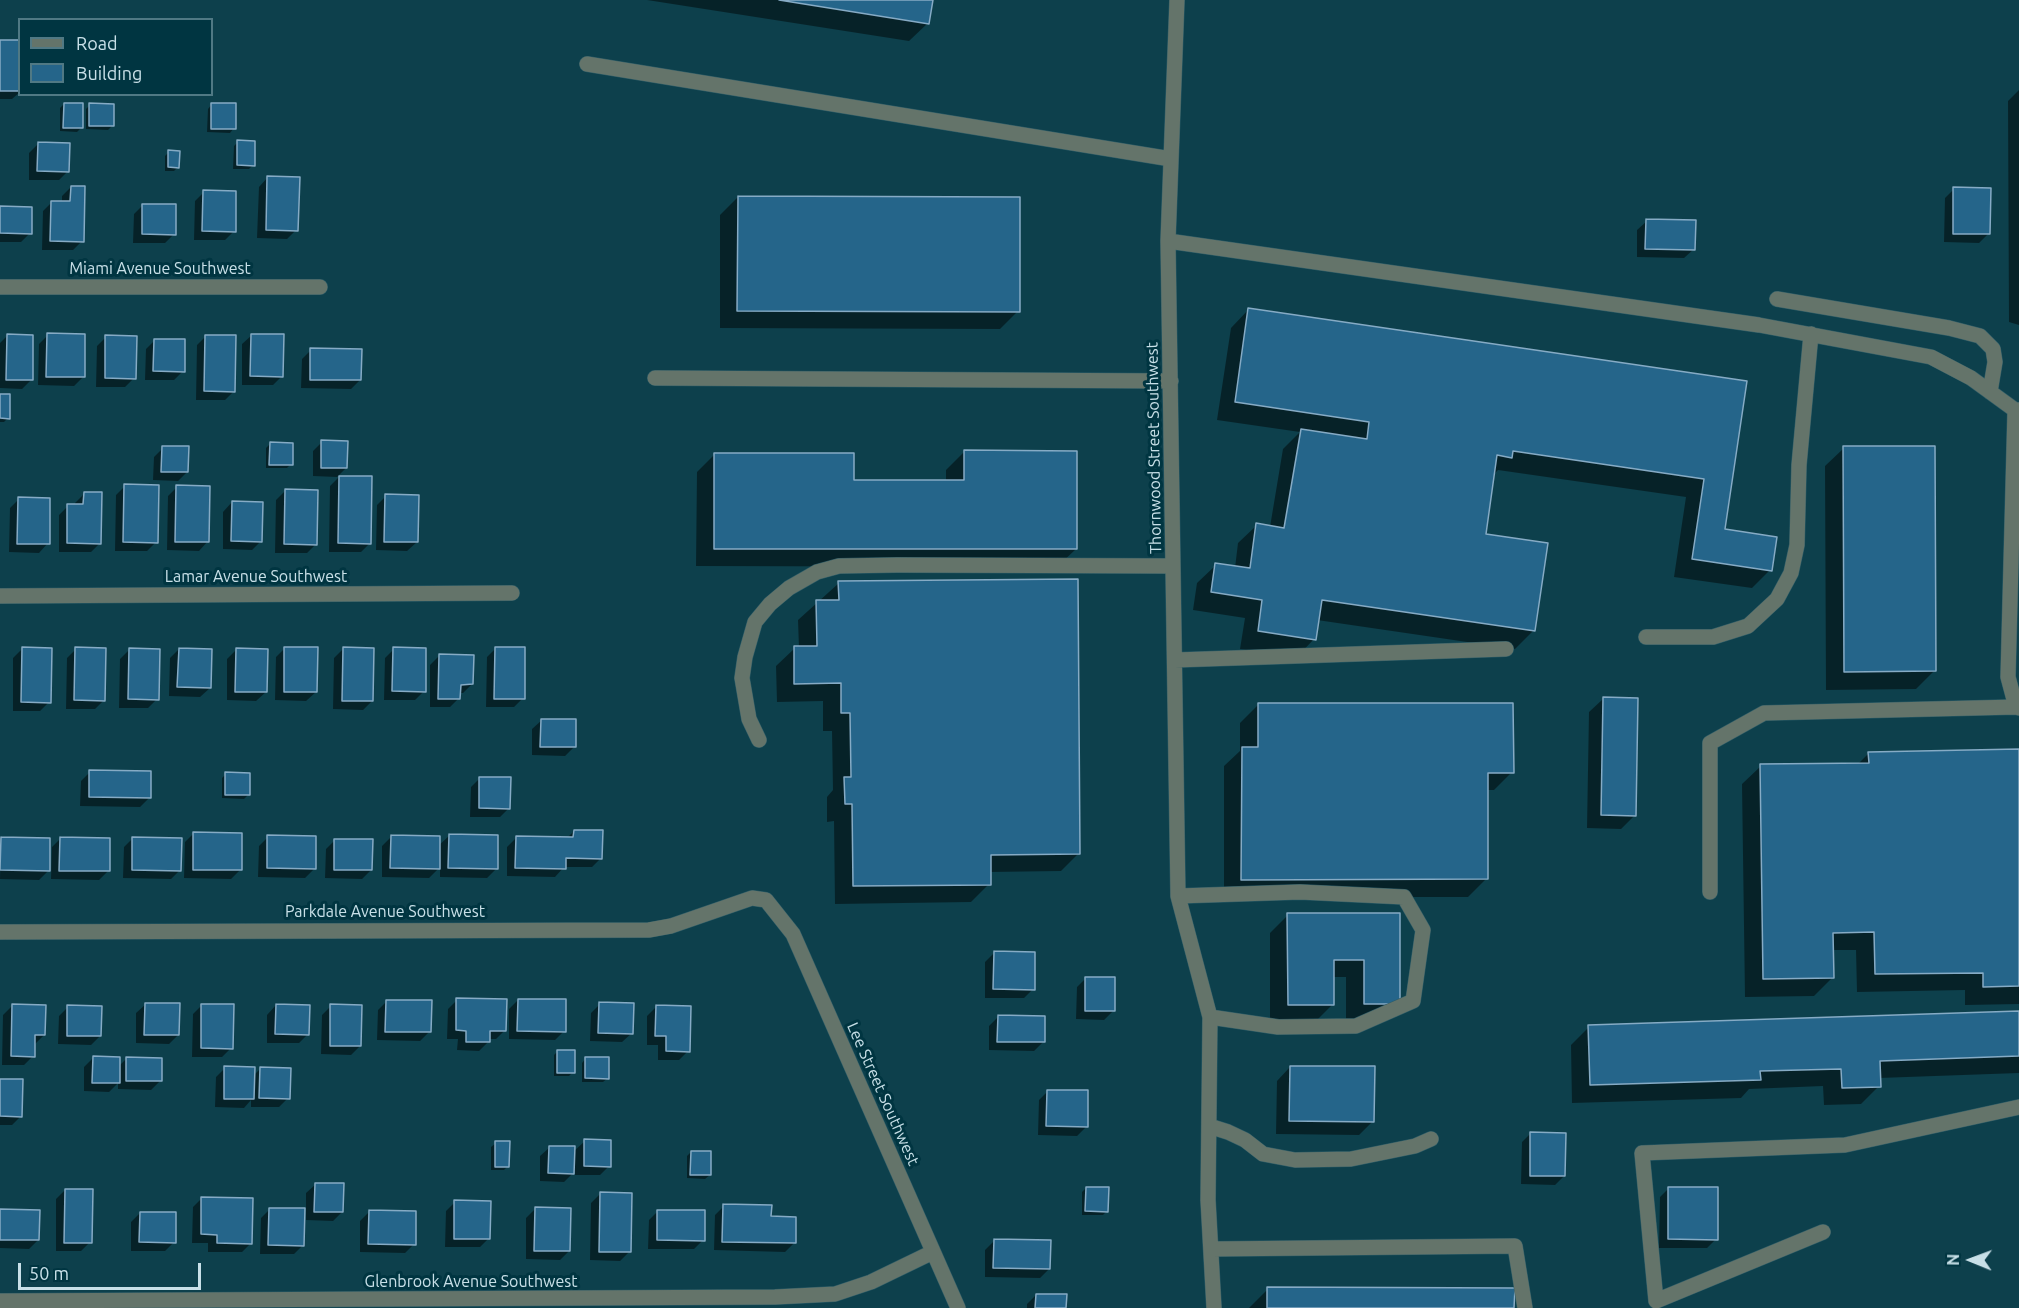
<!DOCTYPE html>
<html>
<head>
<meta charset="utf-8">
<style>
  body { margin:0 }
  #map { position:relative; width:2019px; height:1308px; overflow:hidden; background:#0d404c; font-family:Ubuntu,sans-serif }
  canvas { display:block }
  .legend { position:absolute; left:18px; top:18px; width:195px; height:78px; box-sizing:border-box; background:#003541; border:2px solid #507984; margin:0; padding:8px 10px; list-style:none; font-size:18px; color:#c8e0e8 }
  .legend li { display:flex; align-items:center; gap:12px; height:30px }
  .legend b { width:30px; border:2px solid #507984 }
  .north { position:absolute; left:1941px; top:1230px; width:60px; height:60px; -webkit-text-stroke:4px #003541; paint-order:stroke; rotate:271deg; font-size:16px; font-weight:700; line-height:24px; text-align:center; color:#c8e0e8 }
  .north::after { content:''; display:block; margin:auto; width:21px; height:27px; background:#c8e0e8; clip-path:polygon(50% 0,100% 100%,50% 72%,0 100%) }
  .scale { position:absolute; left:18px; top:1263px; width:183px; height:27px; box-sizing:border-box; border:3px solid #c8e0e8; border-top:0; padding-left:8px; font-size:18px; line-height:21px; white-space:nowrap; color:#c8e0e8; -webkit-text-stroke:4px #003541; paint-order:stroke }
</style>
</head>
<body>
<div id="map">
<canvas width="2019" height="1308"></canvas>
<ul class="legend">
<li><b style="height:8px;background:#64746a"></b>Road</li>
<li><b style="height:16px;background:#25658a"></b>Building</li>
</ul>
<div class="north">N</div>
<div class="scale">50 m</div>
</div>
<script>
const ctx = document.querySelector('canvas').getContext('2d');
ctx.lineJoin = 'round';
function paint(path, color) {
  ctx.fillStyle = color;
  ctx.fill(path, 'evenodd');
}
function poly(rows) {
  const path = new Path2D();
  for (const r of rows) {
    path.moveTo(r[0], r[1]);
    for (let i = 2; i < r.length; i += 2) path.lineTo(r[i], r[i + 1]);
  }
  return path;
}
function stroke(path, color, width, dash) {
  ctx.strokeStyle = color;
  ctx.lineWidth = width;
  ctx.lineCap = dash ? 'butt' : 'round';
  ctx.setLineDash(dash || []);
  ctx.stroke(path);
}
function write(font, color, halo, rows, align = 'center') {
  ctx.font = font + ' Ubuntu,sans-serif';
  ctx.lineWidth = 6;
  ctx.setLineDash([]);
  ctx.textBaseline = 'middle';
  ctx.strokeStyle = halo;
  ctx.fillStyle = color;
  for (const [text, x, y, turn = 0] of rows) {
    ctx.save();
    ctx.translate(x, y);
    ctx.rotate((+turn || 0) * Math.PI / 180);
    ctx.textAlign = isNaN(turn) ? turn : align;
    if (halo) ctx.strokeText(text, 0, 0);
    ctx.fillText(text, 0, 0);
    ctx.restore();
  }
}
const shadow = poly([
  [647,0,931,0,928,23,909,41],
  [0,42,20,42,20,92,12,99,0,99],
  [2019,90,2019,325,2009,322,2008,101],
  [64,104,81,128,77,132,60,131,60,108],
  [212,104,234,128,230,133,207,132,208,109],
  [90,105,112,126,108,130,86,129,86,109],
  [238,142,253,165,249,169,233,169,234,146],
  [38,144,68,171,59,180,29,180,29,153],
  [169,152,178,167,174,171,165,171,165,156],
  [268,177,296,230,287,239,257,238,259,187],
  [71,187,82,241,73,250,42,250,43,211,52,202,62,202,62,196],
  [1954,189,1988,234,1979,243,1944,242,1945,198],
  [204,192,234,231,225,240,194,240,195,201],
  [738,197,1018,311,1000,329,720,328,720,215],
  [143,205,174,234,165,243,133,243,134,214],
  [0,207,30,233,21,242,0,242],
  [1647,221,1694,249,1684,258,1637,257,1637,230],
  [1249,309,1745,383,1723,530,1770,570,1752,588,1674,577,1686,497,1498,470,1493,475,1484,535,1533,631,1515,649,1317,620,1314,639,1296,658,1240,649,1245,618,1193,610,1197,583,1216,565,1235,568,1238,543,1257,525,1270,527,1283,449,1300,432,1217,420,1231,328],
  [48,335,83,377,74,386,38,385,39,344],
  [252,335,282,376,273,385,242,385,242,344],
  [7,336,31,380,22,389,0,388,0,343],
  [206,336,234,391,225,400,196,400,197,345],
  [106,337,134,378,125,387,96,387,97,346],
  [155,340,183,371,174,380,145,380,146,349],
  [311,350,360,380,351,389,301,388,302,359],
  [0,396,8,418,4,422,0,422],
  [322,442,346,468,337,477,313,476,313,451],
  [270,444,291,464,287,468,266,468,266,448],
  [163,448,187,472,178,481,153,480,154,457],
  [1844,448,1934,671,1916,689,1826,690,1825,466],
  [964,452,1076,549,1057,567,696,566,697,472,715,454,852,481,946,481,946,470],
  [339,477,370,543,361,552,329,552,330,486],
  [125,486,156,542,147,551,115,551,116,495],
  [177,487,208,541,199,551,167,550,168,496],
  [285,491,316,544,307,553,275,553,276,500],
  [84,494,100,543,91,552,59,552,59,515,68,506,75,506,75,503],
  [386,496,417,542,407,551,376,550,377,505],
  [19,499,48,543,39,553,9,552,10,508],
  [232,502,261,541,252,550,223,549,223,512],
  [839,583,1079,853,1061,871,989,872,989,884,971,902,835,904,834,821,827,822,827,797,833,790,832,731,823,731,823,701,777,702,776,666,795,648,799,648,798,620],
  [285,648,316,692,306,701,275,700,276,657],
  [496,648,523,698,514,707,486,707,487,657],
  [22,649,49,702,40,711,13,711,13,658],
  [76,649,104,700,95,709,66,709,67,658],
  [179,649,210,688,200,697,169,696,170,658],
  [343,649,372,701,363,710,333,709,334,658],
  [394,649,424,691,415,700,384,700,385,658],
  [129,650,157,699,148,708,119,708,120,659],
  [236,650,266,692,256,701,227,700,227,659],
  [439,656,472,684,463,693,459,693,459,698,450,707,430,707,430,665],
  [1603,699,1635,815,1621,829,1587,828,1589,712],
  [1258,705,1512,772,1494,790,1486,790,1487,878,1468,897,1224,897,1224,766,1240,751,1240,723],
  [542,720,574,747,565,756,532,755,532,729],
  [2019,751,2019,1004,1965,1005,1965,990,1857,992,1856,950,1832,950,1833,977,1814,996,1745,997,1742,784,1761,766,1857,765,1869,753],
  [90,772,149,798,140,807,80,806,81,781],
  [226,774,248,795,244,799,222,798,222,778],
  [480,778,509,808,500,817,470,817,471,787],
  [574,831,601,858,592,867,564,867,555,877,507,876,507,847,516,838,567,838],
  [194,833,240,870,231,879,184,878,185,842],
  [449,836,496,869,487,878,440,877,440,867,429,878,382,877,382,846,391,837,438,846],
  [268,837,314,869,305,878,258,877,259,846],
  [1,838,48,871,39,880,0,879],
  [61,838,108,871,99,880,51,879,52,847],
  [133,838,180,870,171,879,123,878,124,847],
  [335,840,371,870,362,879,325,878,326,849],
  [1288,915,1399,915,1399,1003,1346,1022,1346,977,1332,977,1332,1005,1314,1023,1270,1023,1270,933],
  [994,953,1033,989,1024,998,985,998,985,962],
  [1086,978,1113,1011,1104,1020,1076,1019,1077,987],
  [457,1000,505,1030,496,1039,488,1039,488,1042,479,1051,457,1050,458,1039,447,1039,448,1009],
  [518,1000,564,1031,555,1040,509,1039,509,1009],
  [387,1001,429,1032,420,1041,377,1040,378,1010],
  [146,1004,178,1035,169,1044,136,1043,136,1013],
  [600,1004,632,1033,622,1042,590,1041,591,1013],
  [202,1005,231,1048,222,1057,192,1057,193,1014],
  [276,1005,308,1034,299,1043,267,1043,267,1015],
  [12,1006,44,1035,35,1044,33,1056,24,1065,2,1065,3,1015],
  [331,1006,360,1046,351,1055,321,1054,322,1015],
  [68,1007,100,1036,91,1045,58,1044,59,1016],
  [656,1007,688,1051,679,1060,658,1060,658,1045,647,1045,647,1016],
  [2019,1012,2019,1073,1879,1078,1879,1086,1861,1104,1824,1105,1823,1086,1749,1089,1741,1098,1572,1103,1571,1045,1589,1027],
  [998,1017,1043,1042,1034,1051,989,1050,989,1026],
  [558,1051,573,1072,569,1076,554,1076,554,1055],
  [93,1058,118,1067,127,1058,160,1081,151,1090,118,1089,118,1083,109,1092,84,1091,84,1067],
  [586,1058,608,1078,603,1082,582,1082,582,1063],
  [1290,1067,1373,1121,1359,1135,1276,1134,1277,1081],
  [225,1068,253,1076,260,1069,288,1098,279,1107,251,1107,251,1100,244,1108,215,1107,216,1077],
  [0,1080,21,1116,12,1125,0,1125],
  [1048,1091,1086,1127,1077,1136,1038,1135,1039,1100],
  [1531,1133,1564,1176,1555,1185,1521,1184,1522,1142],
  [585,1141,609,1166,600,1175,575,1175,575,1171,564,1182,540,1181,540,1156,550,1147,573,1152],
  [496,1143,508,1166,504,1170,491,1170,491,1147],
  [691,1152,710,1175,705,1179,687,1178,687,1156],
  [316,1184,342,1212,333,1221,306,1220,306,1193],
  [1086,1188,1107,1211,1103,1215,1082,1215,1082,1192],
  [1669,1188,1716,1239,1707,1248,1659,1248,1660,1197],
  [65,1190,90,1242,81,1251,56,1251,56,1199],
  [600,1194,629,1252,620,1261,590,1260,591,1203],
  [202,1198,251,1243,242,1252,208,1252,208,1243,192,1243,193,1207],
  [455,1202,489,1238,480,1247,445,1247,446,1211],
  [724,1206,770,1218,794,1243,785,1252,714,1250,715,1215],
  [270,1209,303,1245,294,1254,260,1254,261,1218],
  [535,1209,569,1251,560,1260,526,1259,526,1218],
  [0,1211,38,1240,29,1249,0,1248],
  [370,1211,414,1244,405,1253,360,1252,360,1221],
  [658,1211,703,1240,694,1249,648,1249,649,1220],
  [140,1213,174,1242,165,1251,131,1251,131,1222],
  [994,1241,1049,1269,1040,1278,985,1277,985,1250],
  [1268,1289,1513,1308,1249,1308],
  [1036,1295,1065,1308,1027,1308,1027,1304]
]);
const building = poly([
  [779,0,933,0,929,24,779,0],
  [0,40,20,40,20,91,0,91,0,40],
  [64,103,83,103,83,128,63,128,64,103],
  [89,103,114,104,114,126,89,126,89,103],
  [211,103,236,103,236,129,211,129,211,103],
  [237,140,255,141,255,166,237,165,237,140],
  [38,142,70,143,69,172,37,171,38,142],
  [168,150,180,151,179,168,168,167,168,150],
  [267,176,300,177,298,231,266,230,267,176],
  [71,186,85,186,84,242,50,241,51,201,70,201,71,186],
  [1953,187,1991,188,1990,234,1953,234,1953,187],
  [203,190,236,191,236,232,202,231,203,190],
  [738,196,1020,197,1020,312,737,311,738,196],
  [142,204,176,204,176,235,142,234,142,204],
  [0,206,32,207,32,234,0,233,0,206],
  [1646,219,1696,220,1695,250,1645,249,1646,219],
  [1248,308,1747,381,1725,529,1777,537,1772,571,1692,559,1704,479,1513,451,1512,458,1497,455,1486,534,1548,543,1535,631,1322,600,1316,640,1258,631,1262,600,1211,592,1215,563,1250,568,1256,523,1284,528,1301,429,1367,439,1369,422,1235,402,1248,308],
  [47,333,85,334,85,377,46,377,47,333],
  [7,334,33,335,33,380,6,380,7,334],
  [251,334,284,334,283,377,250,376,251,334],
  [105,335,137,336,136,379,105,378,105,335],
  [205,335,236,335,235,392,204,391,205,335],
  [154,339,185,339,185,372,153,371,154,339],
  [310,348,362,349,361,380,310,380,310,348],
  [0,394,10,394,10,419,0,418,0,394],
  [321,440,348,441,347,468,321,468,321,440],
  [270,442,293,443,293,465,269,465,270,442],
  [162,446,189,446,188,472,161,472,162,446],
  [1843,446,1935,446,1936,671,1844,672,1843,446],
  [964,450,1077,451,1077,549,714,549,714,453,854,453,854,480,964,480,964,450],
  [339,476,372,476,371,544,338,543,339,476],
  [124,484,159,485,158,543,123,542,124,484],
  [176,485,210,486,209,542,175,542,176,485],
  [285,489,318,490,317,545,284,544,285,489],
  [84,492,102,492,101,544,67,543,67,504,83,504,84,492],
  [385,494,419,495,418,542,384,542,385,494],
  [18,497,50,498,50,544,17,544,18,497],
  [232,501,263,502,262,542,231,541,232,501],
  [1078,579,1080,854,991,855,991,885,853,886,852,804,845,804,844,777,851,777,850,713,841,713,841,683,794,684,794,646,817,646,816,600,839,600,838,581,1078,579],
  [22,647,52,648,51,703,21,702,22,647],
  [75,647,106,648,105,701,74,700,75,647],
  [284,647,318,647,317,692,284,692,284,647],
  [343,647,374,648,373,701,342,701,343,647],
  [393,647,426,648,426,692,392,691,393,647],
  [495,647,525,647,525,699,494,699,495,647],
  [129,648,160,649,159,700,128,699,129,648],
  [179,648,212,649,211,688,177,687,179,648],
  [236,648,268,649,267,692,235,692,236,648],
  [439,654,474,655,473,684,461,685,460,699,438,699,439,654],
  [1603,697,1638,698,1636,816,1601,815,1603,697],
  [1258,703,1513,703,1514,773,1488,773,1488,879,1241,880,1242,747,1258,747,1258,703],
  [541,719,576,719,576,747,540,747,541,719],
  [2019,749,2019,986,1983,987,1983,973,1875,974,1874,932,1833,933,1834,978,1763,979,1760,764,1869,763,1868,752,2019,749],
  [89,770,151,771,151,798,89,797,89,770],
  [225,772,250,773,250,795,225,795,225,772],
  [479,777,511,777,510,809,479,808,479,777],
  [574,830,603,830,602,859,566,858,566,869,515,868,516,836,573,837,574,830],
  [193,832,242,833,242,870,193,870,193,832],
  [449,834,498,835,498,869,448,868,449,834],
  [267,835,316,836,316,869,267,868,267,835],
  [391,835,440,836,440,869,390,868,391,835],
  [1,837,50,838,50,871,0,870,1,837],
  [60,837,110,838,110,871,59,871,60,837],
  [132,837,182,838,181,871,132,870,132,837],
  [334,839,373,839,372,870,334,870,334,839],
  [1287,913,1400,913,1400,1004,1364,1004,1364,960,1334,960,1334,1005,1288,1005,1287,913],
  [994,951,1035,952,1035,990,993,989,994,951],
  [1085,977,1115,977,1115,1011,1085,1011,1085,977],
  [456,998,507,999,506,1031,490,1031,490,1042,466,1042,466,1031,456,1030,456,998],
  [518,999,566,999,566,1032,517,1031,518,999],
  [386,1000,432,1000,431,1032,385,1032,386,1000],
  [599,1002,634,1003,633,1034,598,1033,599,1002],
  [145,1003,180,1003,179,1035,144,1035,145,1003],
  [12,1004,46,1005,45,1035,35,1035,35,1057,11,1056,12,1004],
  [201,1004,234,1004,233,1049,201,1048,201,1004],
  [276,1004,310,1005,309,1035,275,1034,276,1004],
  [330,1004,362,1005,361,1046,330,1046,330,1004],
  [67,1005,102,1006,101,1036,67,1036,67,1005],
  [656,1005,691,1006,690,1052,666,1051,666,1036,655,1036,656,1005],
  [2019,1011,2019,1056,1880,1061,1881,1087,1842,1088,1841,1069,1760,1071,1761,1080,1590,1085,1588,1025,2019,1011],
  [998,1015,1045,1016,1045,1042,997,1042,998,1015],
  [557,1050,575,1050,575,1073,557,1073,557,1050],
  [93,1056,120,1057,120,1083,92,1083,93,1056],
  [126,1057,162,1058,162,1081,126,1081,126,1057],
  [585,1057,609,1057,609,1079,585,1078,585,1057],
  [224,1066,255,1067,254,1099,224,1099,224,1066],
  [1290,1066,1375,1066,1374,1122,1289,1121,1290,1066],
  [260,1067,291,1068,290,1099,259,1098,260,1067],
  [0,1079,23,1079,22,1117,0,1116,0,1079],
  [1047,1090,1088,1090,1088,1127,1046,1126,1047,1090],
  [1530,1132,1566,1133,1565,1176,1530,1176,1530,1132],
  [584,1139,611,1140,611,1167,584,1166,584,1139],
  [495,1141,510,1141,509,1167,495,1167,495,1141],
  [549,1146,575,1146,574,1174,548,1173,549,1146],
  [691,1151,711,1151,711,1175,690,1175,691,1151],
  [315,1183,344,1183,343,1212,314,1212,315,1183],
  [1086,1187,1109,1187,1108,1212,1085,1211,1086,1187],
  [1668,1187,1718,1187,1718,1240,1668,1239,1668,1187],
  [65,1189,93,1189,92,1243,64,1243,65,1189],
  [600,1192,632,1193,631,1252,599,1252,600,1192],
  [201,1197,253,1198,252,1244,217,1243,217,1235,201,1234,201,1197],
  [454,1200,491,1201,490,1239,454,1239,454,1200],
  [723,1204,772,1205,771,1216,796,1217,796,1243,722,1242,723,1204],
  [535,1207,571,1208,570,1251,534,1251,535,1207],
  [269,1208,305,1208,304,1246,268,1245,269,1208],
  [0,1209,40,1210,39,1240,0,1240,0,1209],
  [369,1210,416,1211,416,1245,368,1244,369,1210],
  [657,1210,705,1210,705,1241,657,1240,657,1210],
  [140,1212,176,1212,176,1243,139,1242,140,1212],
  [994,1239,1051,1240,1050,1269,993,1268,994,1239],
  [1267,1287,1515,1288,1514,1308,1267,1308,1267,1287],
  [1036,1294,1067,1294,1066,1308,1035,1308,1036,1294]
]);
const minor = poly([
  [1177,0,1168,241,1178,896,1210,1017,1208,1200,1214,1308],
  [587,64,1171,159],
  [1168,241,1759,325,1931,357,1971,378,2015,410,2019,410],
  [0,287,320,287],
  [1777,299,1949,328,1980,336,1993,349,1995,362,1990,392],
  [655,378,1171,381],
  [2015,410,2008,677,2016,707,2019,708],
  [0,596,512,593],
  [1646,637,1713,637,1748,626,1777,599,1791,573,1797,545,1799,465,1811,334],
  [1175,660,1506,649],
  [759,740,749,719,742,678,745,657,755,622,770,604,789,588,817,572,839,566,897,565,1173,566],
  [1710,892,1710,743,1764,713,2016,707],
  [1178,896,1300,892,1404,897,1423,930,1413,1001,1356,1026,1278,1027,1210,1017],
  [0,932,649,930,671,926,752,898,766,900,793,934,958,1308],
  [1209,1126,1228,1132,1245,1140,1263,1154,1295,1160,1351,1159,1415,1146,1431,1139],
  [1823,1232,1656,1301,1642,1153,1845,1145,2019,1107],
  [1211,1249,1515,1246,1525,1308],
  [0,1301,775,1297,835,1294,871,1282,933,1252]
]);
const streetNames = [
  ["Miami Avenue Southwest",160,269],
  ["Thornwood Street Southwest",1154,448,-91],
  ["Lamar Avenue Southwest",256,577],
  ["Parkdale Avenue Southwest",385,912],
  ["Lee Street Southwest",883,1094,66],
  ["Glenbrook Avenue Southwest",471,1282]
];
paint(shadow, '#0007');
paint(building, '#25658a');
stroke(building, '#86abc5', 1.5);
stroke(minor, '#2f5d68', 16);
stroke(minor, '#64746a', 15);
write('16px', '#c8e0e8', '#003541', streetNames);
</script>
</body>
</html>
